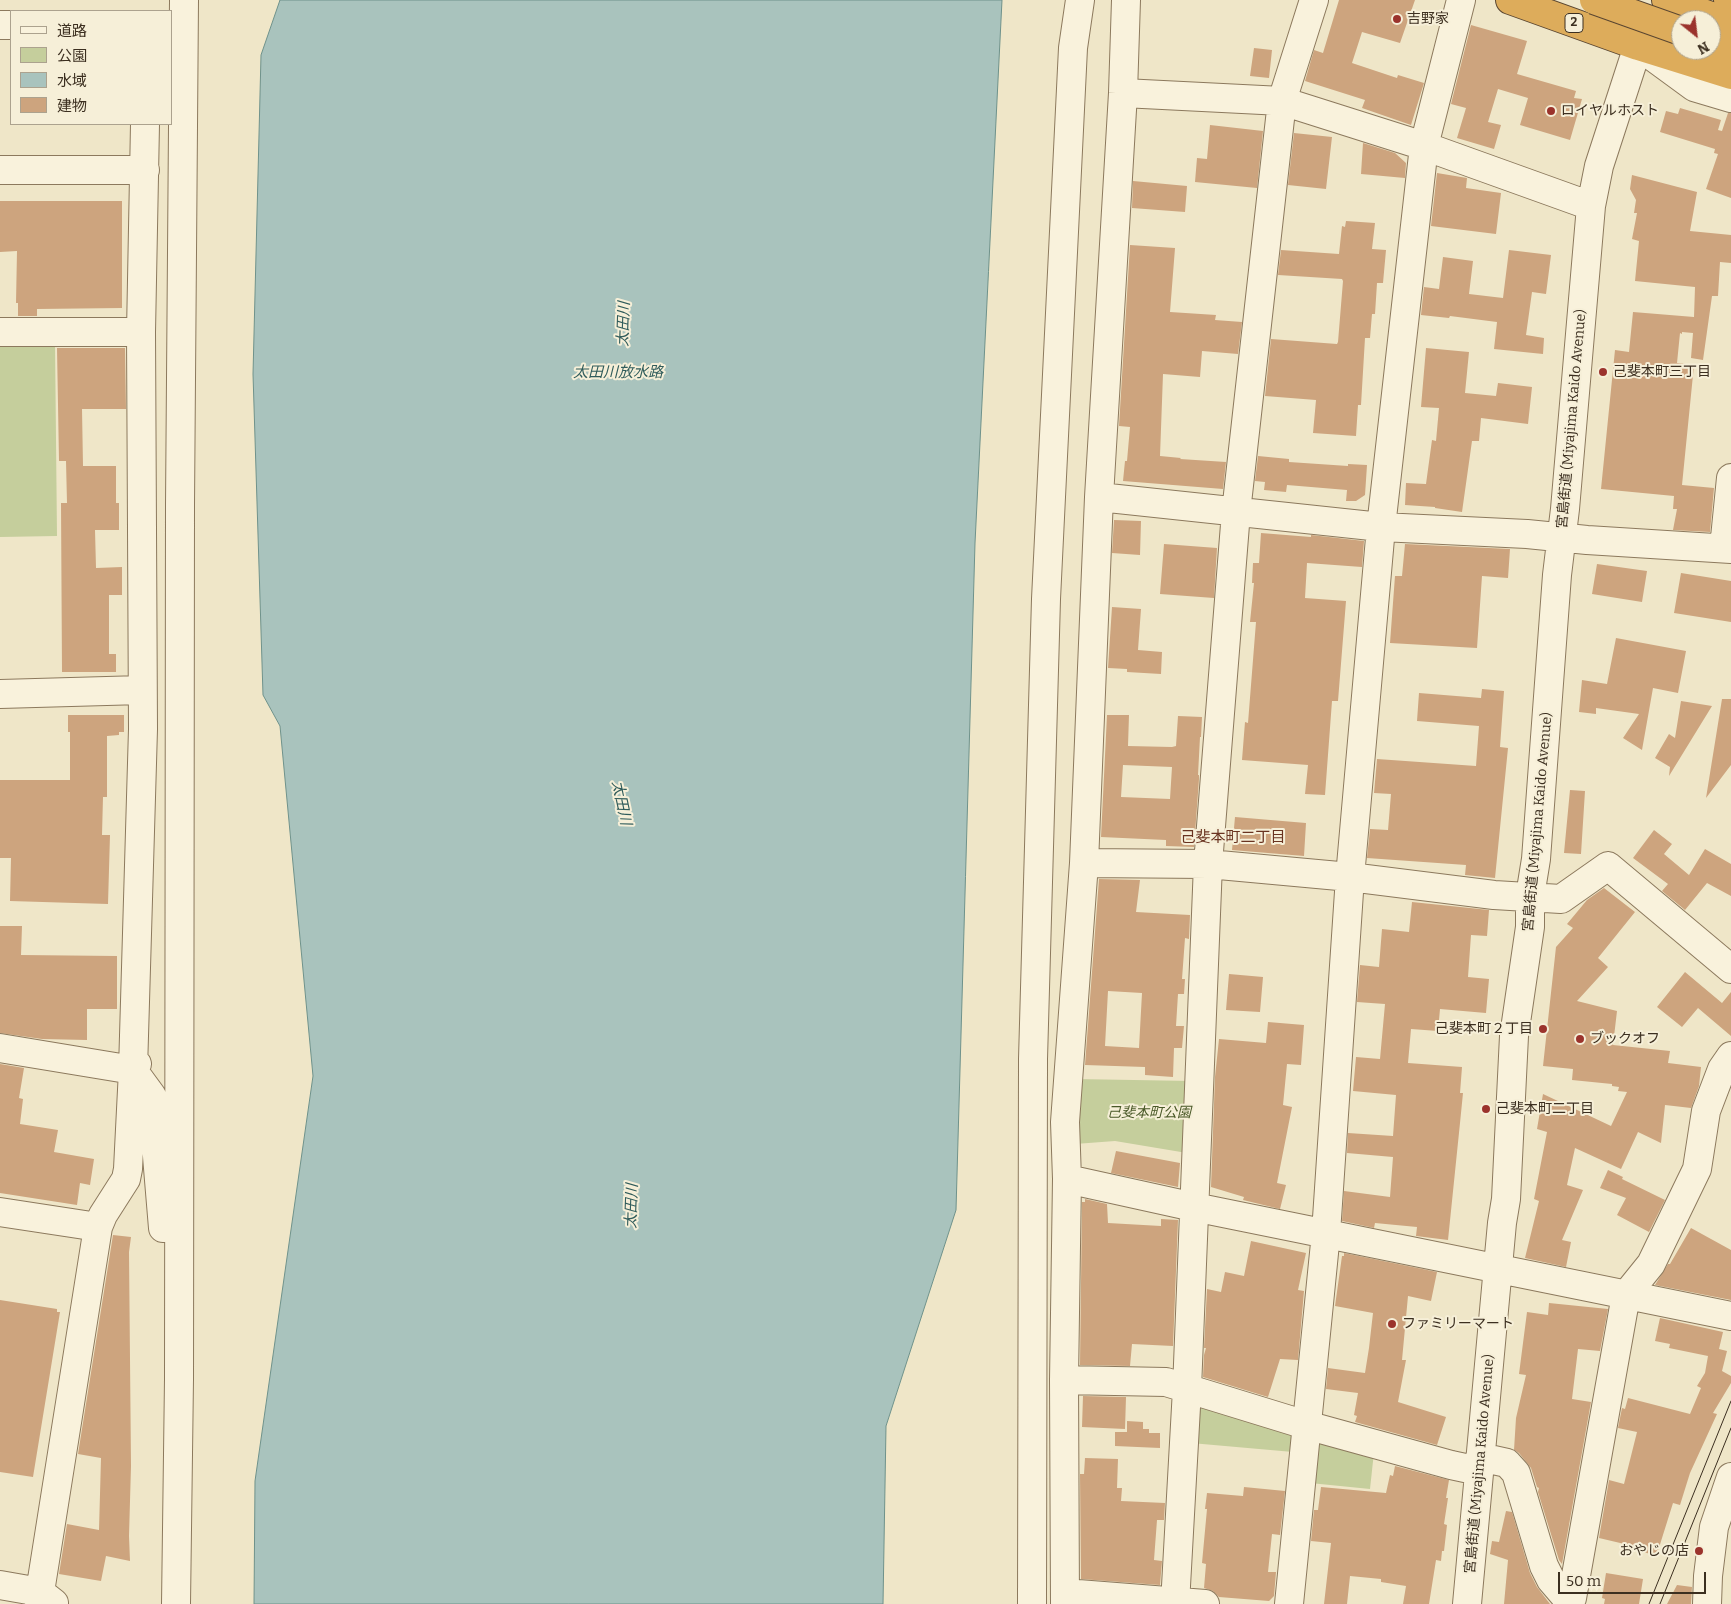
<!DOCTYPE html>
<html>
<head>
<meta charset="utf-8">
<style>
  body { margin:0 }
  #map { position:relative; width:1731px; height:1604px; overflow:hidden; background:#efe6c8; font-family:Bitter,"Noto Sans JP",serif }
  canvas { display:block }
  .legend { position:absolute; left:10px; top:10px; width:162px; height:115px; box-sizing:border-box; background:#f6efd8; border:1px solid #aca28e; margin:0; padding:6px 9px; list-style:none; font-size:15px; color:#3c2f20 }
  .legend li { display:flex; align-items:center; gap:10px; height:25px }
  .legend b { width:25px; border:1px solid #aca28e }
  .north { position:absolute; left:1671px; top:10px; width:50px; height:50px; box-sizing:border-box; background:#f6efd8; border:1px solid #aca28e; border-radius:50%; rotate:151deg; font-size:14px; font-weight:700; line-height:20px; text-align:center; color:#3c2f20 }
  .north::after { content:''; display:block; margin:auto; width:18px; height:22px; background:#9b332c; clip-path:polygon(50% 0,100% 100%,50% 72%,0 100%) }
  .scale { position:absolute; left:1558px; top:1572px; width:148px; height:22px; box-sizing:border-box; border:2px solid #3c2f20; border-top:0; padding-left:6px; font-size:15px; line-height:18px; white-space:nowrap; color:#3c2f20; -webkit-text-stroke:4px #f6efd8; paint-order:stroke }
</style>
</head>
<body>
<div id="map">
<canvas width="1731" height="1604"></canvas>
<ul class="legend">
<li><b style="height:6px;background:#f9f2dc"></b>道路</li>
<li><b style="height:14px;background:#c5ce9c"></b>公園</li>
<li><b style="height:14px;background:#a9c3bd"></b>水域</li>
<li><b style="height:14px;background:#cda47e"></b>建物</li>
</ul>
<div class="north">N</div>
<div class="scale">50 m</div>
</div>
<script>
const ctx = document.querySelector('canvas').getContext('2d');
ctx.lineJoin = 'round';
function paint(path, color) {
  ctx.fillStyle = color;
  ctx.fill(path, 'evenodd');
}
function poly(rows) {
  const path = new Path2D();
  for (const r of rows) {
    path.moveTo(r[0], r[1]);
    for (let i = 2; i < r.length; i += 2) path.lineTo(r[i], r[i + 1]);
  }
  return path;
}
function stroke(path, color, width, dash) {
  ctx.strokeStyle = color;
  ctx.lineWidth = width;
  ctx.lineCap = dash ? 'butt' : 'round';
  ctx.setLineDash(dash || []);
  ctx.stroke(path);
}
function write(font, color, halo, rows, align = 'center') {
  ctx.font = font + ' Bitter,"Noto Sans JP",serif';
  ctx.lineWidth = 4;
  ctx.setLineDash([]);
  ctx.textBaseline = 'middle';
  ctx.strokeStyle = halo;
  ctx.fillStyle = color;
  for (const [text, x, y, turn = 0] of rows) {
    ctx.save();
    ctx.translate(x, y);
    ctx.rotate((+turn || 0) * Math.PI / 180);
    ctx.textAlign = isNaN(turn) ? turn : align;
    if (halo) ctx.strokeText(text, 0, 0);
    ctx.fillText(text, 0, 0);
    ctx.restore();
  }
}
const green = poly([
  [0,342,55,342,57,536,0,537],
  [1075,1079,1192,1081,1187,1153,1115,1141,1075,1144],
  [1208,1404,1288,1427,1294,1437,1293,1452,1191,1443,1194,1412],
  [1324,1437,1374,1452,1370,1489,1310,1483,1313,1445]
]);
const water = poly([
  [280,0,1002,0,975,543,956,1210,886,1426,883,1604,254,1604,255,1481,313,1076,280,726,263,695,253,374,261,55,280,0]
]);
const building = poly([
  [1339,0,1415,0,1400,43,1362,32,1352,63,1397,78,1398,75,1424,83,1411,125,1362,108,1365,100,1305,81,1314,50,1323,53],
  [1471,25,1527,41,1517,74,1576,91,1574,98,1582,99,1570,140,1520,125,1528,98,1498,89,1488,122,1501,125,1494,149,1457,138,1466,108,1451,104],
  [1254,48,1272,50,1269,78,1250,76],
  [1680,108,1721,120,1718,130,1722,131,1728,113,1731,113,1731,198,1706,189,1718,154,1714,153,1715,149,1660,132,1666,111,1678,114],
  [1210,125,1263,131,1257,188,1195,182,1197,158,1207,159],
  [1294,133,1332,137,1326,189,1288,185],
  [1363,143,1395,153,1406,163,1405,178,1361,174],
  [1437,173,1467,178,1466,188,1501,193,1496,234,1431,226],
  [1632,175,1697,192,1690,231,1731,235,1731,263,1720,262,1718,296,1712,296,1703,360,1691,358,1693,333,1682,332,1682,334,1680,333,1677,363,1694,365,1682,485,1714,488,1710,532,1673,530,1677,509,1673,509,1674,496,1601,489,1615,350,1629,352,1633,312,1694,317,1695,287,1635,281,1639,241,1632,239,1637,213,1634,213,1636,200,1630,189],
  [1133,181,1187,186,1185,212,1132,208],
  [0,201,122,201,122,308,37,309,37,316,18,316,18,303,16,303,17,251,0,252],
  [1346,221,1375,223,1372,249,1386,250,1383,283,1377,283,1375,314,1372,314,1370,338,1365,338,1361,405,1358,405,1356,436,1313,433,1316,400,1265,396,1271,339,1337,344,1338,342,1343,281,1342,279,1278,275,1281,250,1339,254,1342,226,1345,227],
  [1130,245,1175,248,1170,312,1216,315,1215,320,1242,322,1238,354,1202,351,1200,377,1163,374,1160,456,1181,458,1180,459,1226,462,1223,489,1123,481,1125,461,1127,461,1130,427,1119,426],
  [1509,250,1551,255,1546,294,1532,292,1526,335,1544,338,1543,354,1494,349,1497,322,1450,316,1449,318,1421,315,1424,287,1439,289,1443,257,1473,261,1469,294,1503,298],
  [57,348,125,348,126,409,82,409,83,466,116,466,116,503,119,503,119,530,95,530,96,568,122,567,122,595,109,595,109,654,116,654,116,672,62,672,61,503,67,503,66,461,59,461],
  [1426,348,1469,352,1465,393,1496,396,1498,383,1532,387,1528,424,1481,418,1479,441,1472,441,1462,512,1435,508,1435,507,1405,505,1406,483,1426,484,1432,440,1436,441,1439,408,1421,407],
  [1258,456,1289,459,1289,462,1348,466,1348,464,1367,465,1365,495,1356,501,1346,501,1347,490,1287,485,1286,492,1264,490,1265,482,1255,481],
  [1114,520,1141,521,1140,555,1112,553],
  [1261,533,1311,537,1311,535,1364,541,1362,567,1307,563,1305,598,1346,601,1338,701,1332,701,1325,795,1305,794,1308,765,1242,760,1245,722,1248,723,1256,622,1250,622,1254,583,1252,583,1253,563,1259,563],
  [1164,544,1217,548,1214,598,1160,594],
  [1405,544,1510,549,1508,578,1482,576,1477,648,1390,643,1395,576,1402,576],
  [1597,564,1647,571,1642,602,1592,594],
  [1681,573,1731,581,1731,622,1674,613],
  [1112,607,1141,609,1138,650,1162,652,1161,674,1127,672,1127,669,1108,668],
  [1616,638,1686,651,1678,693,1653,688,1642,750,1623,738,1639,714,1596,708,1596,714,1579,712,1582,680,1607,684],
  [1482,689,1504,691,1500,747,1508,748,1495,878,1465,875,1466,865,1367,858,1370,829,1388,830,1391,794,1374,793,1377,759,1476,766,1479,726,1417,721,1419,693,1481,698],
  [1722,699,1731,699,1731,765,1706,798],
  [1681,701,1712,706,1669,776,1670,767,1655,758,1669,734,1675,738],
  [68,715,124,715,124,732,119,732,119,735,107,736,107,797,103,797,102,835,110,835,108,904,10,901,11,858,0,858,0,780,70,780,70,732,68,732],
  [1107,715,1129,715,1128,746,1172,747,1176,746,1178,716,1202,717,1201,737,1200,737,1198,775,1199,775,1199,779,1194,847,1166,846,1166,840,1101,837],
  [1123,765,1172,767,1170,799,1121,797],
  [1570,790,1585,791,1581,854,1564,853],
  [1235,817,1306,823,1304,856,1232,850],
  [1654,830,1672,844,1664,854,1689,875,1705,849,1731,864,1731,896,1707,883,1685,910,1662,891,1668,884,1633,858],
  [1099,879,1140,880,1136,912,1190,915,1189,939,1185,938,1182,979,1185,979,1184,994,1178,994,1176,1026,1184,1026,1182,1048,1174,1048,1173,1077,1145,1075,1145,1067,1085,1065],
  [1108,991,1142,993,1139,1048,1105,1046],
  [1604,888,1635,912,1598,958,1608,967,1577,1001,1617,1011,1613,1045,1670,1051,1668,1063,1701,1067,1699,1086,1691,1108,1665,1105,1661,1143,1638,1132,1621,1169,1575,1148,1567,1185,1583,1190,1562,1240,1571,1242,1566,1267,1525,1258,1539,1201,1534,1199,1547,1132,1537,1129,1543,1094,1611,1126,1627,1092,1618,1091,1619,1087,1612,1086,1612,1084,1572,1080,1573,1069,1543,1066,1556,947,1573,928,1567,924,1587,900],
  [1412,902,1489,910,1487,936,1471,935,1468,977,1489,979,1486,1013,1440,1009,1438,1031,1411,1029,1408,1063,1462,1067,1460,1093,1463,1093,1460,1123,1448,1240,1416,1236,1417,1227,1375,1223,1374,1228,1342,1221,1344,1191,1390,1197,1393,1157,1347,1153,1348,1133,1393,1136,1396,1095,1353,1091,1356,1057,1380,1059,1385,1004,1357,1002,1360,965,1379,967,1382,929,1409,932],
  [0,926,22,926,21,955,117,956,117,1009,87,1009,87,1040,42,1039,0,1033],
  [1685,972,1722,1003,1731,992,1731,1036,1698,1008,1682,1027,1657,1007],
  [1229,974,1263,977,1260,1012,1226,1010],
  [1268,1022,1304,1025,1301,1065,1287,1064,1283,1105,1292,1107,1277,1183,1286,1185,1280,1209,1243,1200,1244,1197,1211,1187,1215,1077,1219,1039,1266,1043],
  [0,1064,24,1068,19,1098,23,1099,20,1124,58,1130,54,1152,94,1159,90,1185,80,1183,77,1205,0,1193],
  [1116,1151,1180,1163,1178,1187,1111,1173],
  [1608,1170,1623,1177,1622,1179,1665,1200,1649,1232,1617,1215,1626,1198,1600,1188],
  [1085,1199,1107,1204,1108,1223,1161,1226,1161,1219,1178,1220,1173,1346,1132,1344,1130,1366,1080,1365,1082,1202,1085,1202],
  [1691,1228,1731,1250,1731,1300,1655,1285,1668,1264,1670,1264],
  [113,1235,131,1237,129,1252,131,1466,129,1536,130,1561,106,1556,101,1581,59,1574,67,1524,99,1530,101,1458,78,1454],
  [1251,1241,1306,1253,1298,1290,1304,1291,1298,1360,1280,1359,1268,1397,1203,1377,1204,1355,1206,1348,1204,1348,1207,1289,1221,1292,1225,1272,1244,1276],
  [1344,1253,1437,1272,1431,1301,1408,1296,1402,1360,1406,1360,1398,1402,1446,1417,1437,1445,1355,1422,1357,1416,1354,1415,1358,1393,1326,1389,1328,1368,1365,1373,1369,1348,1373,1313,1335,1306,1342,1256,1344,1256],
  [0,1300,57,1309,57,1312,60,1312,33,1477,0,1472],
  [1549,1303,1608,1309,1600,1351,1578,1349,1572,1399,1591,1402,1562,1564,1559,1560,1538,1492,1539,1488,1537,1487,1531,1468,1519,1453,1514,1450,1516,1418,1526,1375,1519,1374,1527,1312,1548,1315],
  [1660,1318,1723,1332,1719,1349,1727,1351,1722,1371,1731,1376,1731,1383,1713,1413,1717,1414,1690,1473,1680,1505,1673,1503,1657,1554,1650,1554,1632,1548,1633,1546,1599,1538,1609,1480,1624,1484,1637,1432,1618,1428,1622,1408,1625,1409,1628,1398,1690,1414,1701,1388,1697,1386,1705,1373,1708,1356,1669,1348,1670,1344,1655,1341],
  [1083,1396,1126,1397,1125,1429,1082,1427],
  [1127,1421,1143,1422,1143,1429,1149,1429,1149,1433,1160,1433,1160,1448,1115,1446,1115,1432,1127,1432],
  [1085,1458,1118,1459,1117,1488,1122,1488,1121,1501,1165,1503,1164,1520,1157,1520,1154,1560,1162,1561,1160,1585,1081,1579,1080,1474,1084,1474],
  [1395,1466,1449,1480,1446,1498,1448,1498,1444,1524,1447,1525,1444,1551,1442,1551,1441,1561,1436,1560,1429,1604,1403,1604,1406,1586,1381,1582,1381,1579,1350,1576,1347,1604,1324,1604,1331,1543,1311,1541,1314,1510,1318,1510,1321,1487,1386,1493,1390,1475,1393,1476],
  [1244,1487,1285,1491,1280,1535,1272,1534,1268,1572,1276,1572,1274,1596,1269,1601,1219,1597,1213,1591,1204,1588,1206,1564,1202,1563,1207,1509,1205,1509,1207,1493,1243,1496],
  [1506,1511,1512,1512,1530,1573,1537,1587,1550,1604,1504,1604,1508,1560,1490,1554,1492,1541,1499,1542],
  [1606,1573,1643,1579,1639,1604,1604,1604,1605,1599,1602,1598],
  [1677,1585,1692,1587,1691,1604,1667,1604]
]);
const minor = poly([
  [0,25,11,25],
  [1123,93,1282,101,1424,146,1591,206],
  [0,170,145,170],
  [0,332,141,332],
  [1099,497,1381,527,1527,534,1587,540,1731,549],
  [1724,548,1731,478],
  [0,694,142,690],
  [1084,863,1208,864,1350,877,1494,895,1561,899,1608,866,1731,969],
  [0,1048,133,1070],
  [137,1064,133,1070,152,1096,163,1228],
  [1067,1179,1194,1207,1731,1316],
  [0,1212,98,1227],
  [1064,1380,1166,1382,1306,1425,1451,1465,1479,1471],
  [1480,1457,1507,1463,1516,1473,1544,1566,1551,1580,1563,1594,1572,1598,1626,1295,1651,1264,1697,1169,1706,1111,1722,1069,1731,1056],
  [0,1585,40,1592,54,1603],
  [1065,1593,1205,1604],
  [39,1604,40,1592,98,1227,103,1215,126,1179,128,1169,133,1070,143,729,141,332,145,124],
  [176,1604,179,1379,180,505,184,0],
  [1032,1604,1033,1059,1046,599,1073,48,1080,0],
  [1065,1604,1064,1380,1067,1179,1065,1122,1084,863,1099,497,1123,93,1126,0],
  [1175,1604,1187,1389,1208,864,1236,512,1282,101,1314,0],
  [1289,1604,1326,1233,1350,877,1381,527,1424,146,1461,0],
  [1467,1604,1502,1223,1506,1199,1514,1036,1530,927,1530,896,1536,859,1557,575,1565,509,1591,206,1599,166,1638,46,1694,87,1731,98],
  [1707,1604,1708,1576,1714,1527,1731,1477]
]);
const highway = poly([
  [1510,0,1638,46,1731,75],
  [1666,0,1731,23],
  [1728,0,1731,1],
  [1711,42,1731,49]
]);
const tram = poly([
  [1649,1604,1731,1401],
  [1660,1604,1731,1428]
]);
const highwayBridge = poly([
  [1594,0,1681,31]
]);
const markers = [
  [1397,19,5,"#9b332c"],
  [1551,111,5,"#9b332c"],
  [1603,372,5,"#9b332c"],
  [1543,1029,5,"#9b332c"],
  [1580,1039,5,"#9b332c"],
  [1486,1109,5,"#9b332c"],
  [1392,1324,5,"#9b332c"],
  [1699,1551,5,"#9b332c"]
];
const shields = [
  [1574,23,18]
];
const shieldNames = [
  ["2",1574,23]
];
const poiNames = [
  ["吉野家",1407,19],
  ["ロイヤルホスト",1561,111],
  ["己斐本町三丁目",1613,372],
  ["己斐本町２丁目",1533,1029,"right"],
  ["ブックオフ",1590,1039],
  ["己斐本町二丁目",1496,1109],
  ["ファミリーマート",1402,1324],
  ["おやじの店",1689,1551,"right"]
];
const streetNames = [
  ["宮島街道 (Miyajima Kaido Avenue)",1572,419,-85],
  ["宮島街道 (Miyajima Kaido Avenue)",1538,822,-85],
  ["宮島街道 (Miyajima Kaido Avenue)",1480,1464,-85]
];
const parkNames = [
  ["己斐本町公園",1149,1113]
];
const waterNames = [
  ["太田川",624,324,-88],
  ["太田川放水路",618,373],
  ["太田川",621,803,78],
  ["太田川",632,1206,-88]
];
const neighbourhoodNames = [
  ["己斐本町二丁目",1233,838]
];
paint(green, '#c5ce9c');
paint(water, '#a9c3bd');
stroke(water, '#6f928b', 1);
paint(building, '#cda47e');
stroke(minor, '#8c795d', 30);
stroke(highway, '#5a4631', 30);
stroke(minor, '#f9f2dc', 28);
stroke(highway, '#ddac5b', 28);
stroke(tram, '#3c2f20', 1);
stroke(highwayBridge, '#5a4631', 30, []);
stroke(highwayBridge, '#ddac5b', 28);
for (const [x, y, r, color] of markers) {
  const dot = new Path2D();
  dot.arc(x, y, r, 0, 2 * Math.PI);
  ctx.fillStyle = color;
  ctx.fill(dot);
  stroke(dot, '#f6efd8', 2);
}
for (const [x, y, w] of shields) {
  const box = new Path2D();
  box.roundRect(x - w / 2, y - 9.5, w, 19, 4);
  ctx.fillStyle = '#f6efd8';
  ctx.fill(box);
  stroke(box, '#3c2f20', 1);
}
write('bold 12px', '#3c2f20', null, shieldNames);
write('14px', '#3c2f20', '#f6efd8', poiNames, 'left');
write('14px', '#3c2f20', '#f6efd8', streetNames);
write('italic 14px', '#495827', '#f6efd8', parkNames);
write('italic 15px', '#305c5b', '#f6efd8', waterNames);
write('15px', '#693320', '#f6efd8', neighbourhoodNames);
</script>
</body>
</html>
